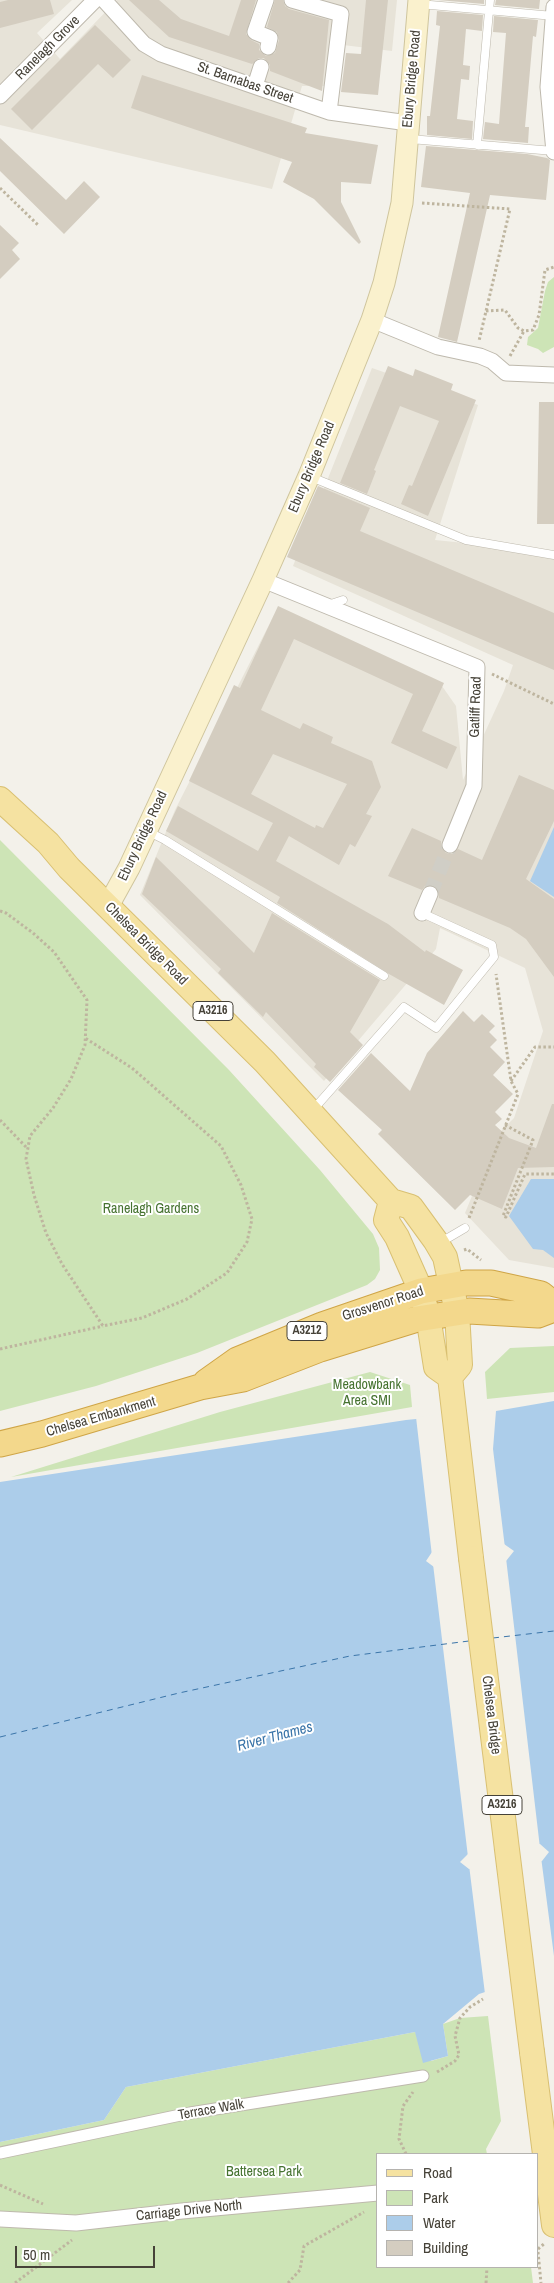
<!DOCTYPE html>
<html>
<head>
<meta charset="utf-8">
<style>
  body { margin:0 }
  #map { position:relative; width:554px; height:2283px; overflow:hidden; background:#f3f1ea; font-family:"Archivo Narrow",sans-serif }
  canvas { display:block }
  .legend { position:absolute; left:376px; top:2153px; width:162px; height:115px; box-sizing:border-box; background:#fff; border:1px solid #b5b3af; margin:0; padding:6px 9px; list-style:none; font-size:15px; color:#464238 }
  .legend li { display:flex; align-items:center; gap:10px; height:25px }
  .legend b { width:25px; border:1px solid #b5b3af }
  .scale { position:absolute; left:15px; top:2246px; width:140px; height:22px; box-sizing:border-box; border:2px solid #464238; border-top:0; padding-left:6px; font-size:15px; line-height:18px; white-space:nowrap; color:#464238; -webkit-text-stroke:4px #fff; paint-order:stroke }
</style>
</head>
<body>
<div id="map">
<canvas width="554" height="2283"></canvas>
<ul class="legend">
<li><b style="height:6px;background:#f5e2a1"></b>Road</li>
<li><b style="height:14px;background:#cde4b6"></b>Park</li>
<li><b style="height:14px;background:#accdea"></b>Water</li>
<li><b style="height:14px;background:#d4cdc0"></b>Building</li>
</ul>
<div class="scale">50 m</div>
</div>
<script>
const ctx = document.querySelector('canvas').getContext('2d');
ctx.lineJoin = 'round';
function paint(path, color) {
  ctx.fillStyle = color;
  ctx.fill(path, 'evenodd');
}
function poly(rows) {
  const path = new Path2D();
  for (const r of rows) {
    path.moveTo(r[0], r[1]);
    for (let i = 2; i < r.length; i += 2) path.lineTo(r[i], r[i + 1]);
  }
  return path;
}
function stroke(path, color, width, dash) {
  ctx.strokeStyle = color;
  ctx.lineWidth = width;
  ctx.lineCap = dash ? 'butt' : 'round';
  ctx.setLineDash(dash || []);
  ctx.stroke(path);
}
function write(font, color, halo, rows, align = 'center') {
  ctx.font = font + ' "Archivo Narrow",sans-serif';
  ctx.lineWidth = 4;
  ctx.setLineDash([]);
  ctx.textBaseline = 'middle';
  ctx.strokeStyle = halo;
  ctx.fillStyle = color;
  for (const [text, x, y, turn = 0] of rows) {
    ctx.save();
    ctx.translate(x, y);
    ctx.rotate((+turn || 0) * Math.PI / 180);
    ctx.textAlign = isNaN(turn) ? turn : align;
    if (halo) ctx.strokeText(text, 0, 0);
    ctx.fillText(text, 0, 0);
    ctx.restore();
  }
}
const residential = poly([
  [0,0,72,0,37,33,60,59,117,0,397,0,392,51,343,45,337,86,302,86,272,189,0,125],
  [372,368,478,405,435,540,554,552,554,1268,509,1260,465,1213,497,1135,514,1118,543,1031,525,968,440,928,436,949,324,1081,140,895,175,810,274,615,442,686,456,706,463,780,504,691,513,665,293,566]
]);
const green = poly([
  [554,277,554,347,543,353,538,349,527,345,528,337,538,328,545,291,548,282],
  [0,840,229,1070,320,1170,373,1234,379,1248,380,1270,375,1279,367,1285,197,1353,96,1386,0,1411],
  [554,1346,554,1392,487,1399,485,1372,510,1348],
  [370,1372,410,1385,412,1407,11,1477,220,1412],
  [488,2016,501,2121,486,2149,487,2154,378,2154,378,2267,531,2267,533,2283,0,2283,0,2142,104,2120,126,2087,415,2032,431,2061,448,2056,443,2024,460,2018]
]);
const water = poly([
  [554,827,554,897,530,881],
  [531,1179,554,1179,554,1258,543,1250,533,1249,509,1216],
  [554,1401,554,1982,516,1982,479,1994,443,2024,448,2056,423,2063,415,2032,126,2087,104,2120,0,2142,0,1482,406,1420,496,1411],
  [504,1544,514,1551,506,1561,434,1567,426,1561,432,1552],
  [540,1844,549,1852,542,1861,469,1869,460,1862,468,1854]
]);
const pier = poly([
  [494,1409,496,1411,493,1449,505,1548,432,1556,416,1417],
  [506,1558,540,1848,468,1857,433,1564],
  [541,1857,554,1956,554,1984,516,1985,485,1994,469,1865]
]);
const ferry = poly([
  [493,1638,554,1631],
  [0,1737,179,1693,350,1656,469,1641]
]);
const building = poly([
  [8,0,50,0,54,14,0,28,0,2],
  [129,0,159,0,181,19,229,36,241,0,256,0,246,34,251,40,259,44,259,50,266,56,275,53,279,40,277,32,267,27,275,0,283,0,285,6,289,9,329,20,322,91,270,71,270,65,264,58,259,58,252,64,169,37],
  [366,0,388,0,378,95,341,92,346,53,361,54],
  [438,0,484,0,484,4],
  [496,0,540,0,539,9,495,5],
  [437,11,483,15,482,31,466,29,463,65,470,66,469,80,461,79,457,119,473,121,472,139,427,135,427,116,430,116,440,26,436,25],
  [494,16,538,20,536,37,533,36,525,127,529,127,528,143,483,139,485,122,499,124,506,33,493,32],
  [95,25,131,60,113,78,98,64,32,130,11,109],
  [142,75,307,128,305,133,378,145,371,184,341,182,341,202,361,242,359,244,314,199,283,182,292,162,131,108],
  [0,138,66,200,84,181,100,197,64,234,0,171],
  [426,146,527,154,547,158,550,160,546,200,490,195,457,342,438,337,470,193,421,187],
  [0,225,19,243,12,250,20,259,0,279],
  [388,366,413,376,415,369,453,384,451,390,476,400,428,516,401,504,409,485,412,486,439,421,400,406,374,470,376,471,367,494,340,483],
  [539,402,554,402,554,524,537,524],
  [318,486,370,508,360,531,554,613,554,670,287,557],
  [278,606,444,683,422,731,457,747,447,769,391,743,413,694,294,639,261,710,300,729,303,723,333,737,331,743,372,761,381,787,366,814,372,816,355,847,350,844,339,865,289,836,276,861,388,924,425,952,426,950,463,970,444,1005,389,974,277,903,280,897,166,831,178,806,258,851,273,823,189,781,234,685,240,688],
  [273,754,347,784,323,828,316,825,315,828,251,794],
  [519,775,554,790,554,821,526,879,554,899,554,977,526,939,510,928,439,898,438,889,433,885,425,886,422,890,388,876,412,828,441,841,441,847,446,853,452,854,458,849,482,860],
  [156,857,254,953,272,913,380,980,350,1032,363,1045,330,1082,314,1067,316,1064,266,1012,263,1017,218,973,221,969,142,894],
  [463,1011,474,1022,482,1014,495,1026,489,1032,497,1040,490,1047,505,1062,493,1075,513,1094,495,1112,502,1119,495,1125,509,1138,536,1148,552,1104,554,1104,554,1167,518,1168,502,1209,470,1195,455,1210,378,1134,382,1130,338,1090,371,1053,410,1091,427,1053]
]);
const minorTunnel = poly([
  [430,894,450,845]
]);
const path = poly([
  [0,188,38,225],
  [422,203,510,209,479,341],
  [486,311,505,310,518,328,524,331,533,330,539,315,545,270,554,267],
  [510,356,524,331],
  [492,674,554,704],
  [0,911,6,913,33,933,54,952,87,1000,85,1045,71,1079,53,1108,30,1136,26,1159,34,1195,46,1233,62,1264,103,1326,142,1318,187,1299,227,1273,247,1242,252,1219,241,1185,221,1146,132,1068,85,1038],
  [511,1081,535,1047,554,1047],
  [0,1120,27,1148],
  [505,1125,533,1140,503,1216,506,1217,525,1174,554,1174],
  [469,1218,518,1094,511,1081,496,974],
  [464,1250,467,1249,481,1260],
  [0,1349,103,1326],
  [437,2072,455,2061,459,2055,455,2036,460,2018,470,2007,483,1999],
  [406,2154,399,2139,403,2106,413,2092],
  [0,2185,43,2204],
  [538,2249,545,2243],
  [538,2252,541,2283],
  [15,2283,72,2240],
  [288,2283,300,2270,304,2246,364,2212],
  [486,2283,487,2267]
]);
const service = poly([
  [419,4,554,16],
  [410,139,554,151],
  [477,145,490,0],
  [311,477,466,540,554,555],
  [328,605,343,600],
  [147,831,165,840,384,976],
  [312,1111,404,1007,436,1028,494,957,492,945,422,913],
  [439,1239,448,1238,465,1228]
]);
const pedestrian = poly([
  [0,2153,190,2113,423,2076]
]);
const minor = poly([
  [104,0,144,44,161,54,329,112,408,123],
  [266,0,255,32,270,38,268,47],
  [292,0,341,14,329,112],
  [554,7,548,87,554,152],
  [255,86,261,67],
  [0,96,95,0],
  [372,320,438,347,480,356,492,361,506,373,554,375],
  [263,580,477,667,474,786,450,845],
  [422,913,430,894],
  [0,2219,76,2223,182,2211,378,2193]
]);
const secondary = poly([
  [108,906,129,868,263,580,309,476,372,320,384,283,402,203,419,0]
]);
const primary = poly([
  [0,799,48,843,69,868,265,1062,391,1201,411,1207,435,1240,445,1257,457,1312,460,1365,450,1377,471,1558],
  [391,1201,386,1220,397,1237,421,1291,428,1316,436,1367,450,1377],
  [532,2052,554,2225]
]);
const trunk = poly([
  [206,1382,237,1360,322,1325,421,1291,466,1283,491,1283,541,1294,554,1304],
  [0,1444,42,1434,200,1387,243,1379,320,1349,417,1319,469,1311,538,1315,554,1309]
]);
const primaryBridge = poly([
  [471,1558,532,2052]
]);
const shields = [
  [213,1011,40],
  [307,1331,40],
  [502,1805,40]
];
const shieldNames = [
  ["A3216",213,1011],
  ["A3212",307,1331],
  ["A3216",502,1805]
];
const streetNames = [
  ["Ranelagh Grove",48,48,-45],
  ["Ebury Bridge Road",412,79,-85],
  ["St. Barnabas Street",245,83,19],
  ["Ebury Bridge Road",312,467,-67],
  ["Gatliff Road",476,707,-88],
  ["Ebury Bridge Road",143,836,-65],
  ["Chelsea Bridge Road",146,944,45],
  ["Grosvenor Road",383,1304,-18],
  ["Chelsea Embankment",101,1417,-16],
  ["Chelsea Bridge",491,1715,83],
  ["Terrace Walk",211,2110,-10],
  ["Carriage Drive North",189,2211,-6]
];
const parkNames = [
  ["Ranelagh Gardens",151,1209],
  ["Meadowbank",367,1385],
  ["Area SMI",367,1401],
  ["Battersea Park",264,2172]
];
const waterNames = [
  ["River Thames",275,1737,-15]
];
paint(residential, '#e7e3d8');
paint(green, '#cde4b6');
paint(water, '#accdea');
paint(pier, '#f3f1ea');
stroke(ferry, '#3b75a9', 1, [6, 5]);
paint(building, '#d4cdc0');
stroke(minorTunnel, '#d0cec6', 15, [15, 8]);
stroke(service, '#beb9ad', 9);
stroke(pedestrian, '#beb9ad', 13);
stroke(minor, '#beb9ad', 17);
stroke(secondary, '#cfc59d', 23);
stroke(primary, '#d9c072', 26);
stroke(trunk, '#cfa547', 27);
stroke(path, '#beb59f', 3, [2.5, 2.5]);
stroke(service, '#fff', 8);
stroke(pedestrian, '#fff', 11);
stroke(minor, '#fff', 15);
stroke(secondary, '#faf1cd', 21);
stroke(primary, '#f5e2a1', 24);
stroke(trunk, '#f3d88c', 25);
stroke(primaryBridge, '#d9c072', 26, []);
stroke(primaryBridge, '#f5e2a1', 24);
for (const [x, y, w] of shields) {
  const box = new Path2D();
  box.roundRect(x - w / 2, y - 9.5, w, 19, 4);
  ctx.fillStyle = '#fff';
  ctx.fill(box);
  stroke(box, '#464238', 1);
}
write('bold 12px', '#464238', null, shieldNames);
write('14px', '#464238', '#fff', streetNames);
write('14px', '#467331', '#fff', parkNames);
write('italic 15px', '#3b75a9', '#fff', waterNames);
</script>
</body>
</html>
